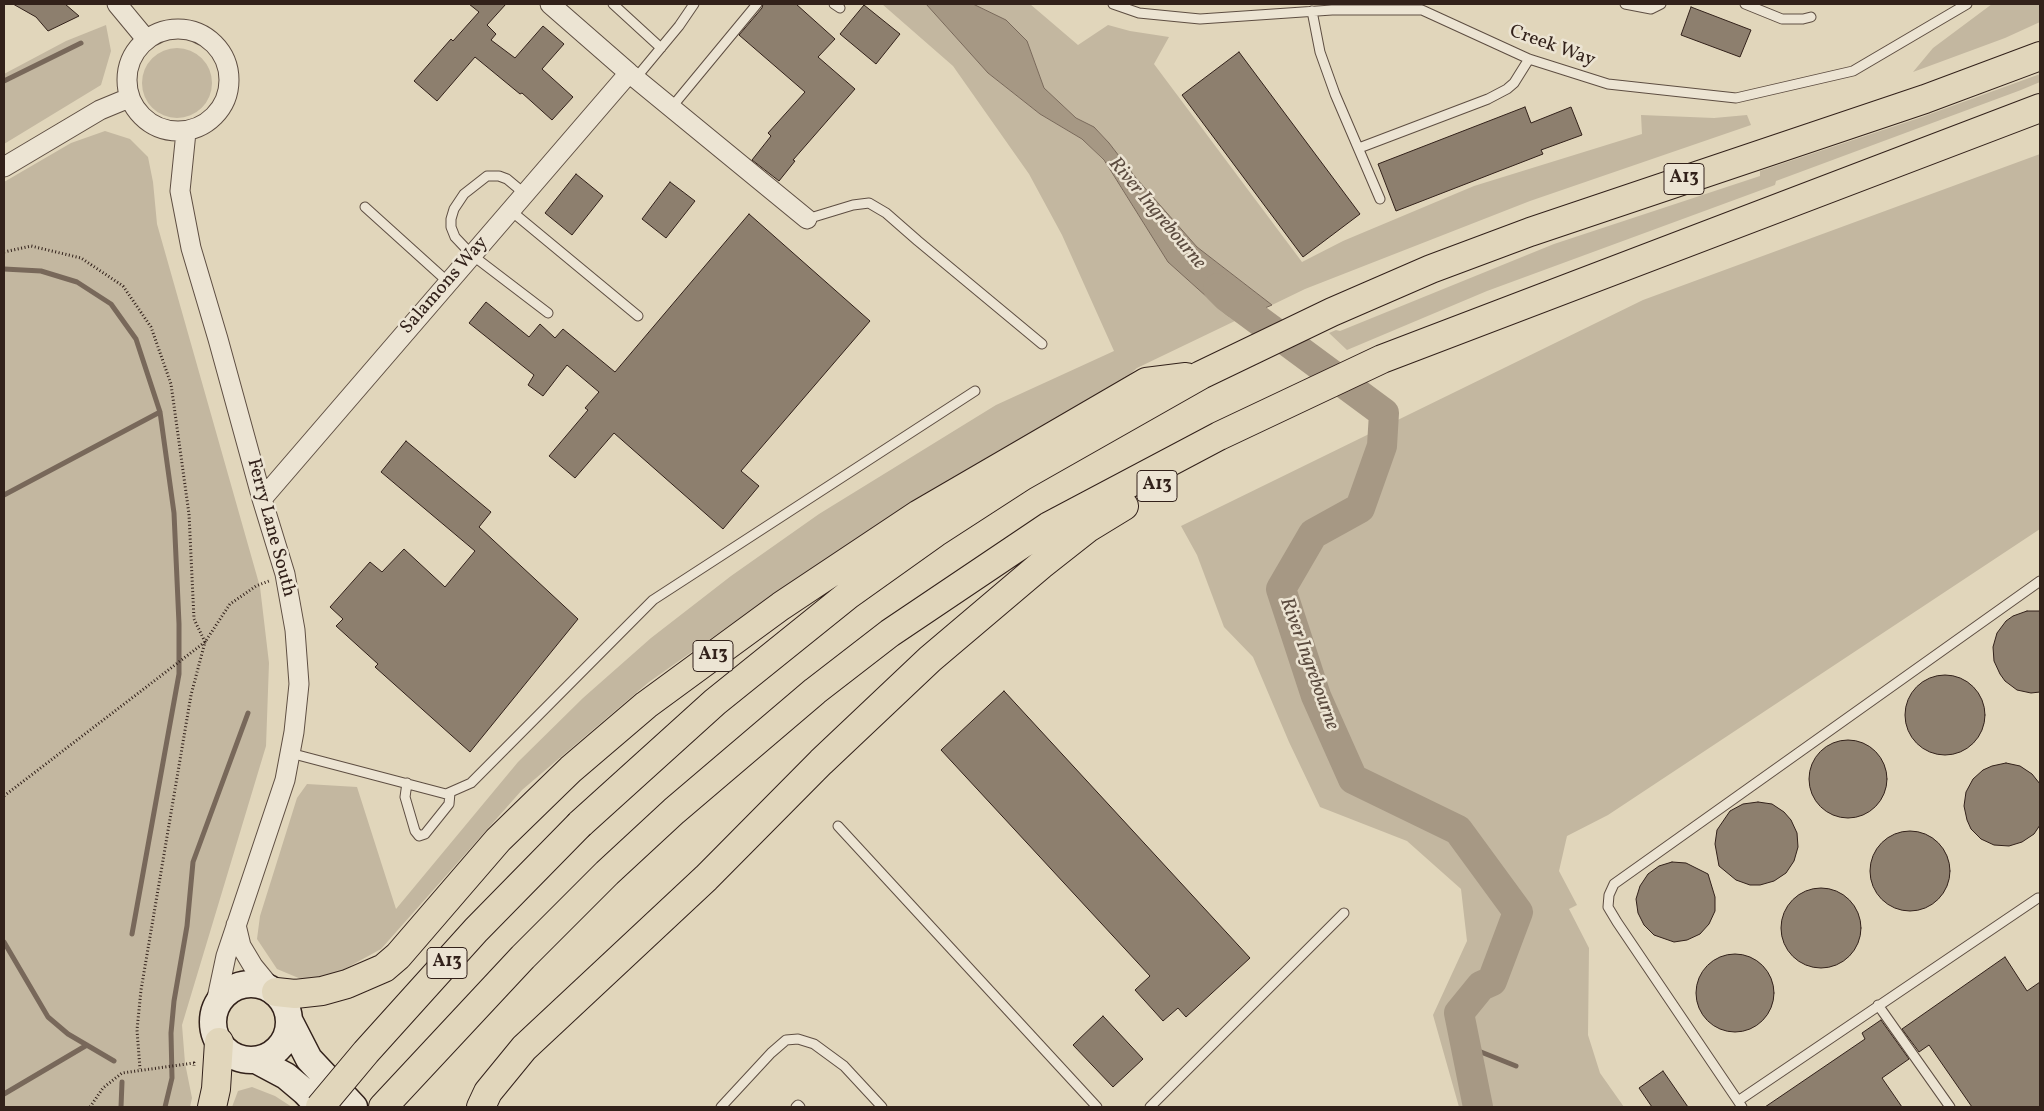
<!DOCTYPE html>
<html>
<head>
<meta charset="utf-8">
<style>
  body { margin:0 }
  #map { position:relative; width:2044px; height:1111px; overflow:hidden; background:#e1d6bb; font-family:Vollkorn,serif }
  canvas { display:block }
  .frame { position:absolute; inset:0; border:5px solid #32211a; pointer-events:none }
</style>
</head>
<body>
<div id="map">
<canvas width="2044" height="1111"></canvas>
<div class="frame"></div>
</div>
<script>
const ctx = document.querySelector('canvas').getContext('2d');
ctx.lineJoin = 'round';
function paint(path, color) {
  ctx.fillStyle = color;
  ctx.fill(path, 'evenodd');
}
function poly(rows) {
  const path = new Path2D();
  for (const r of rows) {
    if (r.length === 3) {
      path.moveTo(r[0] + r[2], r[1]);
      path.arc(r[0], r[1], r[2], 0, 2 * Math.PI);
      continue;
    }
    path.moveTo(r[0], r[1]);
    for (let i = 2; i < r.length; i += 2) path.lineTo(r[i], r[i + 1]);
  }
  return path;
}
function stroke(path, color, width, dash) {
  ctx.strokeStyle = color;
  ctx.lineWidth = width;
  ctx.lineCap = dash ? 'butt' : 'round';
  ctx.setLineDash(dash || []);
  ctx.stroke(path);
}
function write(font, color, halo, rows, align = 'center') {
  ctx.font = font + ' Vollkorn,serif';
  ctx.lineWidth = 5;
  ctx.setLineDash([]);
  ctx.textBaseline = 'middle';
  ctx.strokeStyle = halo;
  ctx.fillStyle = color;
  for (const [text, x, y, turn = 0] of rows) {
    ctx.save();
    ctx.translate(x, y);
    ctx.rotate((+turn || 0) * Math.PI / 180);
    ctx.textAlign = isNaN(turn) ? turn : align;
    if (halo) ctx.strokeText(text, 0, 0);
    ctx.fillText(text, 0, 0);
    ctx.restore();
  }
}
const green = poly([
  [882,4,926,4,988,73,1040,114,1082,139,1104,161,1168,262,1227,315,1237,320,1137,368,1114,388,996,452,804,573,649,682,522,790,381,949,330,977,301,979,277,969,257,939,260,916,297,798,307,784,357,787,396,909,518,762,583,698,651,638,731,576,819,514,996,405,1114,351,1062,235,1029,174,953,66],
  [973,4,1030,4,1078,45,1108,25,1130,31,1169,37,1154,64,1302,262,1343,241,1474,186,1642,134,1641,115,1714,118,1747,115,1751,125,1530,201,1305,289,1272,305,1197,247,1136,178,1109,143,1094,127,1076,118,1044,88,1027,41,1006,20],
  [1992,4,2040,4,2040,22,2005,38,1913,72,1933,48],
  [106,25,111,51,101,85,4,144,4,74,66,41],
  [177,83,35],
  [2040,74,2040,82,2021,90,1776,181,1775,185,1487,291,1347,350,1329,333,1336,330,1340,331,1554,244,1760,176,1760,171,1919,118],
  [105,131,130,139,148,157,153,182,157,224,260,587,269,663,266,746,182,1025,185,1063,192,1098,190,1107,4,1107,4,182,71,143],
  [2040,154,2040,529,1608,815,1567,836,1559,871,1577,905,1569,909,1589,948,1588,1035,1600,1073,1624,1107,1459,1107,1433,1015,1467,941,1461,889,1407,841,1320,807,1289,742,1253,657,1224,627,1197,555,1181,526,1643,300],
  [252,1087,275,1096,292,1107,232,1107,238,1091]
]);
const water = poly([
  [926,4,973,4,1006,20,1027,41,1044,88,1076,118,1094,127,1109,143,1136,178,1197,247,1272,305,1237,320,1227,315,1168,262,1104,160,1082,139,1040,114,988,73,926,4]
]);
const stream = poly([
  [4,81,81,43],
  [4,269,41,271,77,282,111,304,136,339,160,412,174,513,179,624,179,674,132,934],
  [4,495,160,412],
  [4,942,48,1017,68,1034,114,1061],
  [1466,1046,1516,1066],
  [4,1094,87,1045],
  [121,1107,122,1082],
  [165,1107,172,1078,171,1033,174,1001,187,926,193,862,248,713]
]);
const river = poly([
  [1218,288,1227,297,1384,413,1382,446,1360,508,1313,534,1281,589,1316,696,1353,779,1458,830,1518,912,1492,981,1481,986,1459,1013,1478,1107]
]);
const building = poly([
  [13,4,65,4,79,16,48,31,36,17,13,4],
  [469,4,506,4,487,25,496,34,491,40,515,58,543,26,564,44,542,69,573,97,552,120,522,93,520,94,475,57,437,101,414,81,451,39,453,41,479,12,469,4],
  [763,4,796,4,835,39,818,57,855,89,793,160,795,161,779,181,752,160,771,136,768,133,805,92,739,35,762,8,763,4],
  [864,5,900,34,876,64,840,34,864,5],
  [1691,7,1751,30,1740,57,1681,35,1691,7],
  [1239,52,1360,214,1303,257,1182,95,1239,52],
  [1525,107,1531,123,1571,107,1582,135,1541,150,1543,154,1396,211,1378,164,1525,107],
  [576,174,603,196,572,235,545,213,576,174],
  [670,182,695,201,666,238,642,219,670,182],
  [749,214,870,321,741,471,759,486,723,529,614,433,575,478,549,456,588,410,585,408,599,392,567,365,543,396,528,385,534,375,469,323,486,302,529,337,540,324,555,338,563,329,615,372,749,214],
  [406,441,491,512,479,527,578,619,470,752,375,667,378,664,336,626,343,619,330,607,370,562,382,572,404,549,445,587,475,551,381,472,406,441],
  [2027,611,2040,611,2040,692,2031,693,2017,690,2005,681,2000,674,1994,661,1993,647,1997,633,2006,621,2013,616,2027,611],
  [1945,715,40],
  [1004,691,1250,958,1186,1017,1178,1008,1163,1021,1135,990,1150,976,941,750,1004,691],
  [1848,779,39],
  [2006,763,2020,766,2032,774,2040,784,2040,825,2034,834,2022,842,2009,846,1994,845,1981,839,1971,829,1967,820,1964,806,1966,792,1973,779,1983,770,1992,766,2006,763],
  [1758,802,1772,804,1784,812,1791,820,1797,833,1798,847,1794,861,1786,873,1774,881,1760,885,1750,885,1736,880,1719,866,1715,844,1717,830,1730,811,1743,804,1758,802],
  [1910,871,40],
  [1672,862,1686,863,1708,874,1715,897,1715,911,1709,924,1700,934,1687,940,1674,942,1654,935,1644,925,1638,913,1636,899,1640,886,1648,874,1659,866,1672,862],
  [1821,928,40],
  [1735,993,39],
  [2005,957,2027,991,2040,982,2040,1107,1972,1107,1929,1045,1919,1052,1902,1029,2005,957],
  [1103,1016,1143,1059,1113,1087,1073,1045,1103,1016],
  [1881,1020,1909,1059,1882,1078,1902,1107,1765,1107,1865,1039,1862,1033,1881,1020],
  [1663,1071,1688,1107,1652,1107,1639,1088,1663,1071]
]);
const path = poly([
  [4,252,31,246,81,258,123,286,151,327,171,384,189,514,194,619,205,642,191,695,141,990,137,1030,140,1069],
  [4,796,205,642,230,604,256,586,269,581],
  [90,1107,103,1088,122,1073,194,1063,194,1066]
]);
const lane = poly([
  [613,4,661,48],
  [834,4,840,8],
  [1113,4,1139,13,1200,19,1332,10,1422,10,1529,59,1608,84,1736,98,1853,71,1967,4],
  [1625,4,1651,9,1661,4],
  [1745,4,1782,19,1803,19,1811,17],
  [1312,11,1320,52,1335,94,1380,199],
  [635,79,679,26,694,4],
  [671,108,757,4],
  [1359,148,1488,99,1507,89,1514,83,1529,59],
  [525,194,507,179,499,176,487,176,464,194,454,209,451,219,451,227,455,237,472,255,548,313],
  [365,207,448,282],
  [510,210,638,316],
  [807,219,853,205,869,203,886,213,918,241,1042,344],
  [290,753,446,794,471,783,653,600,975,391],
  [407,783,405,797,415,831,419,836,425,834,449,804,450,793],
  [838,826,1097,1107],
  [1878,1005,1950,1107],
  [1738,1101,1617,922,1608,907,1609,895,1614,884,2040,581],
  [721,1107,771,1053,786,1040,798,1039,814,1044,844,1066,882,1107],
  [796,1107,798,1105,800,1107],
  [1150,1107,1344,913],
  [1742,1107,1738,1101,2038,898]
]);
const street = poly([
  [117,4,146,39],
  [550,4,629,73,807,219],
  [178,80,51],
  [186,132,180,191,191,248,218,339,262,499,285,574,295,630,299,684,294,732,285,780,226,956,213,1017],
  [4,167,100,110,129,98],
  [262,499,629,73],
  [236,925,241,946,253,966,271,988]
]);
const secondary = poly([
  [251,1022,38],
  [290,1022,309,1059,354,1107],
  [256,1060,286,1076,305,1092,319,1107]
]);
const highway = poly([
  [580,824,715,702,848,595,935,533,1023,476,1201,375,1332,312,1431,269,1530,232,1925,99,2040,56],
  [276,992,295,994,322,991,347,984,384,968,398,956,498,840,571,769,646,705,781,606,919,514,1146,382,1186,377],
  [212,1107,216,1089,219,1042],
  [383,1107,523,957,607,873,674,811,815,691,890,633,1049,526,1219,436,1382,359,2040,108],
  [481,1107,488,1092,524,1048,706,878,821,762,875,711,930,659,1041,565,1088,528,1124,506]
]);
const highwayBridge = poly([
  [320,1107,366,1052,476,930,580,824]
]);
const shields = [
  [1684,179,40],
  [1157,486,40],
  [713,656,40],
  [447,963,40]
];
const shieldNames = [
  ["A13",1684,179],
  ["A13",1157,486],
  ["A13",713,656],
  ["A13",447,963]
];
const streetNames = [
  ["Creek Way",1552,47,20],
  ["Salamons Way",445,286,-49],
  ["Ferry Lane South",270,528,75]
];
const waterNames = [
  ["River Ingrebourne",1156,214,50],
  ["River Ingrebourne",1308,664,70]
];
paint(green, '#c3b7a0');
paint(water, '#a69884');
stroke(water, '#78685a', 1);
stroke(stream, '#78685a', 5);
stroke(river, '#a69884', 30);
paint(building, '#8d7f6e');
stroke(building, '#32211a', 1);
stroke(lane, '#5e4e42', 11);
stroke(street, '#5e4e42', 21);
stroke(secondary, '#32211a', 29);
stroke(highway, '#32211a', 30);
stroke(path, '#32211a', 3, [1, 2.5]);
stroke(lane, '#ece4d3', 9);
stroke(street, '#ece4d3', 19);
stroke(secondary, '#ece4d3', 26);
stroke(highway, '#e1d6bb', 28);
stroke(highwayBridge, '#32211a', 30, []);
stroke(highwayBridge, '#e1d6bb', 28);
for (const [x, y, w] of shields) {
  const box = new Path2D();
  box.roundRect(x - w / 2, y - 15.5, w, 31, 4);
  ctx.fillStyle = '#ece4d3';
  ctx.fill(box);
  stroke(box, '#32211a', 1);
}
write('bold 18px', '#32211a', null, shieldNames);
write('19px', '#32211a', '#ece4d3', streetNames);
write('italic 20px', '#5b4b3f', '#ece4d3', waterNames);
</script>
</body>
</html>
